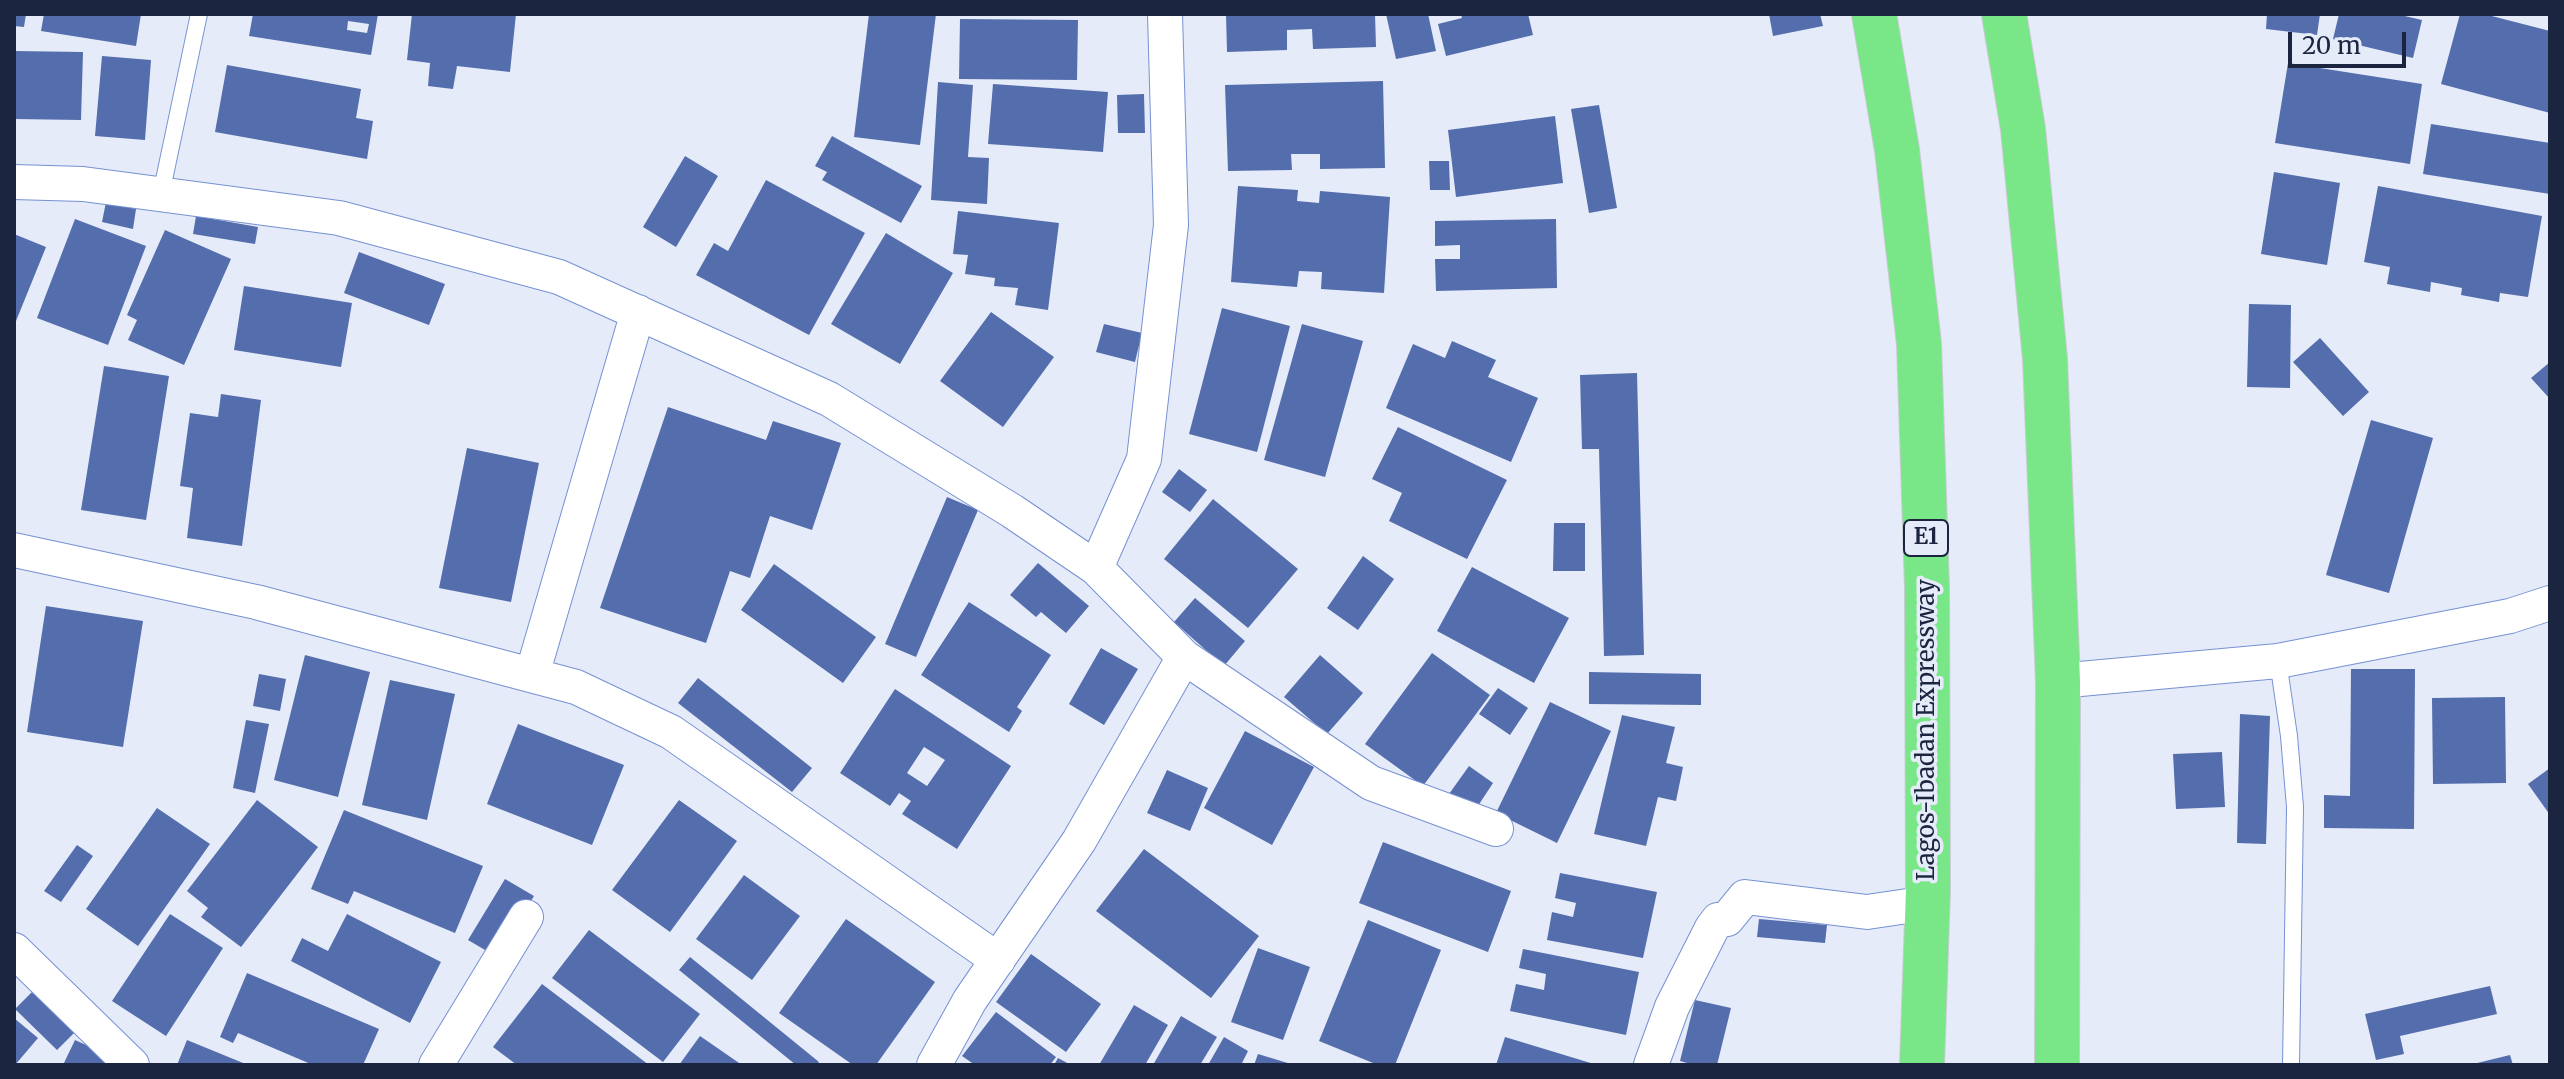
<!DOCTYPE html>
<html>
<head>
<meta charset="utf-8">
<style>
  body { margin:0 }
  #map { position:relative; width:2564px; height:1079px; overflow:hidden; background:#e5ebf9; font-family:Merriweather,serif }
  canvas { display:block }
  .frame { position:absolute; inset:0; border:16px solid #1b253f; pointer-events:none }
  .scale { position:absolute; left:2288px; top:32px; width:118px; height:36px; box-sizing:border-box; border:4px solid #1b253f; border-top:0; padding-left:10px; font-size:24px; line-height:28px; white-space:nowrap; color:#1b253f; -webkit-text-stroke:6px #e5ebf9; paint-order:stroke }
</style>
</head>
<body>
<div id="map">
<canvas width="2564" height="1079"></canvas>
<div class="frame"></div>
<div class="scale">20 m</div>
</div>
<script>
const ctx = document.querySelector('canvas').getContext('2d');
ctx.lineJoin = 'round';
function paint(path, color) {
  ctx.fillStyle = color;
  ctx.fill(path, 'evenodd');
}
function poly(rows) {
  const path = new Path2D();
  for (const r of rows) {
    path.moveTo(r[0], r[1]);
    for (let i = 2; i < r.length; i += 2) path.lineTo(r[i], r[i + 1]);
  }
  return path;
}
function stroke(path, color, width, dash) {
  ctx.strokeStyle = color;
  ctx.lineWidth = width;
  ctx.lineCap = dash ? 'butt' : 'round';
  ctx.setLineDash(dash || []);
  ctx.stroke(path);
}
function write(font, color, halo, rows, align = 'center') {
  ctx.font = font + ' Merriweather,serif';
  ctx.lineWidth = 7;
  ctx.setLineDash([]);
  ctx.textBaseline = 'middle';
  ctx.strokeStyle = halo;
  ctx.fillStyle = color;
  for (const [text, x, y, turn = 0] of rows) {
    ctx.save();
    ctx.translate(x, y);
    ctx.rotate((+turn || 0) * Math.PI / 180);
    ctx.textAlign = isNaN(turn) ? turn : align;
    if (halo) ctx.strokeText(text, 0, 0);
    ctx.fillText(text, 0, 0);
    ctx.restore();
  }
}
const building = poly([
  [14,14,26,14,24,27,14,26],
  [44,14,141,14,136,46,41,31],
  [253,14,378,14,371,55,249,36],
  [348,21,369,24,367,33,347,30],
  [412,14,516,14,510,72,457,66,453,89,428,86,430,63,407,60],
  [869,14,936,14,920,145,854,137],
  [1226,14,1375,14,1376,47,1313,49,1312,29,1287,30,1287,50,1227,52],
  [1386,14,1428,14,1436,51,1396,59],
  [1461,14,1528,14,1533,35,1446,56,1438,24,1462,18],
  [1769,14,1820,14,1823,26,1773,36],
  [2267,14,2320,14,2317,35,2266,29],
  [2339,14,2396,14,2422,20,2413,58,2333,39],
  [2460,14,2484,14,2550,31,2550,113,2441,84],
  [960,19,1078,20,1077,80,959,79],
  [14,51,83,52,81,120,14,119],
  [102,56,151,60,145,140,95,136],
  [2288,63,2422,84,2410,164,2275,143],
  [227,65,361,89,356,118,373,121,367,159,215,132],
  [1383,81,1385,168,1320,169,1320,154,1291,154,1292,170,1228,171,1225,85],
  [938,82,973,85,968,157,989,158,987,204,931,200],
  [993,84,1108,92,1103,152,988,144],
  [1144,94,1145,133,1118,133,1117,95],
  [1599,105,1617,208,1589,213,1571,109],
  [1555,116,1563,183,1456,197,1448,130],
  [2431,124,2550,143,2550,194,2423,174],
  [832,136,922,186,901,223,822,180,827,172,815,166],
  [685,156,718,176,676,247,643,227],
  [1429,161,1449,161,1450,190,1430,190],
  [2274,172,2340,183,2327,265,2261,254],
  [766,180,865,233,809,335,696,275,714,243,728,251],
  [1238,186,1298,190,1297,201,1319,203,1320,191,1390,197,1384,293,1321,289,1322,272,1299,271,1297,287,1231,282],
  [2378,186,2542,216,2528,297,2500,293,2499,302,2461,295,2462,288,2431,282,2430,292,2387,284,2390,267,2364,262],
  [106,202,136,209,133,229,102,222],
  [958,211,1059,223,1048,310,1015,305,1018,288,994,286,995,278,965,274,968,255,953,254],
  [196,216,258,227,255,244,193,234],
  [75,219,146,246,108,345,37,318],
  [1556,219,1557,288,1436,291,1435,259,1460,259,1460,245,1435,246,1435,221],
  [165,230,231,259,184,365,128,340,137,320,127,315],
  [886,233,953,273,900,364,831,324],
  [14,234,46,247,14,326],
  [359,252,445,284,429,325,344,293],
  [244,286,352,303,341,367,234,350],
  [2249,304,2291,305,2290,388,2247,387],
  [1222,308,1290,326,1257,452,1189,434],
  [991,312,1054,357,1003,427,940,381],
  [1104,324,1142,333,1135,362,1096,352],
  [1302,324,1363,341,1325,477,1264,460],
  [2320,338,2369,392,2343,416,2293,362],
  [1452,341,1496,360,1488,377,1538,398,1511,462,1386,408,1413,344,1445,358],
  [2550,362,2550,399,2531,378],
  [104,366,169,376,146,520,81,510],
  [1637,373,1644,655,1604,656,1599,449,1582,449,1580,375],
  [221,394,261,400,242,546,187,538,193,488,180,486,190,413,218,417],
  [668,407,766,440,773,421,841,443,812,530,770,516,750,578,730,571,706,643,600,608],
  [2371,420,2433,438,2389,593,2326,575],
  [1398,427,1507,480,1467,559,1389,521,1402,493,1372,479],
  [467,448,539,463,511,602,439,588],
  [1179,469,1207,490,1190,512,1162,492],
  [947,497,978,510,916,657,885,644],
  [1213,499,1298,569,1248,628,1164,559],
  [1554,523,1585,523,1585,571,1553,571],
  [1363,556,1394,579,1358,630,1327,608],
  [1038,563,1089,606,1066,633,1041,612,1036,617,1010,595],
  [774,564,876,637,843,683,741,610],
  [1472,567,1569,618,1534,683,1437,631],
  [1195,598,1245,641,1224,666,1174,622],
  [969,602,1051,655,1017,707,1022,711,1009,732,921,675],
  [46,606,143,621,123,747,27,732],
  [1101,648,1138,669,1104,725,1069,704],
  [1432,653,1490,695,1423,786,1365,744],
  [305,655,370,672,338,797,274,780],
  [1320,655,1363,693,1327,734,1284,697],
  [2351,669,2415,669,2414,829,2324,828,2324,795,2350,796],
  [1589,672,1701,674,1701,705,1589,704],
  [259,674,286,679,280,711,253,706],
  [698,678,812,768,792,792,678,703],
  [390,680,455,694,427,820,362,805],
  [1498,688,1528,708,1510,735,1479,714],
  [895,689,1011,766,957,849,902,814,911,801,899,793,890,806,840,773],
  [924,747,945,760,927,786,907,773],
  [2505,697,2506,783,2433,784,2432,698],
  [1550,702,1611,731,1557,843,1496,813],
  [2240,714,2270,716,2266,844,2237,843],
  [1622,715,1675,727,1666,763,1683,767,1676,801,1658,797,1646,846,1594,834],
  [246,720,269,724,255,793,233,788],
  [518,724,624,765,592,845,487,804],
  [1245,731,1314,767,1272,845,1204,808],
  [2222,752,2225,807,2176,809,2173,754],
  [1469,766,1493,783,1474,812,1449,794],
  [2550,768,2550,815,2528,784],
  [1167,770,1208,788,1190,831,1147,813],
  [257,800,318,847,241,947,201,917,208,908,187,891],
  [679,800,737,841,670,932,612,890],
  [157,808,210,844,138,946,86,909],
  [344,810,483,866,455,933,354,891,348,904,311,889],
  [1383,842,1511,891,1488,952,1359,903],
  [77,845,93,856,61,902,44,891],
  [1144,849,1259,936,1211,998,1096,911],
  [1560,873,1657,892,1643,958,1547,940,1552,912,1573,917,1576,903,1555,898],
  [744,875,800,916,752,980,696,939],
  [505,879,534,896,497,957,468,940],
  [170,914,223,948,166,1036,112,1001],
  [347,914,441,962,410,1023,291,961,302,938,328,951],
  [846,919,935,982,876,1065,853,1065,779,1013],
  [1759,919,1827,925,1825,943,1757,937],
  [1368,920,1441,950,1395,1065,1378,1065,1319,1041],
  [589,930,700,1014,663,1062,552,978],
  [1258,948,1310,967,1283,1040,1231,1022],
  [1523,949,1639,972,1626,1035,1510,1011,1516,984,1544,990,1546,974,1519,968],
  [1031,954,1101,1004,1066,1052,996,1002],
  [690,957,819,1062,817,1065,796,1065,679,970],
  [247,973,379,1029,363,1065,313,1065,238,1033,233,1043,220,1037],
  [542,984,649,1065,517,1065,493,1047],
  [2490,986,2497,1014,2400,1036,2404,1054,2376,1060,2365,1014],
  [35,989,77,1030,57,1050,15,1009],
  [1695,1000,1731,1008,1717,1065,1687,1065,1687,1063,1680,1061],
  [1134,1005,1168,1025,1145,1065,1099,1065],
  [996,1012,1056,1057,1050,1065,975,1065,962,1056],
  [1181,1016,1217,1037,1200,1065,1153,1065],
  [14,1018,38,1038,15,1065,14,1065],
  [700,1036,742,1065,679,1065],
  [1224,1037,1248,1051,1241,1065,1208,1065],
  [1505,1037,1594,1064,1594,1065,1496,1065],
  [75,1040,121,1061,119,1065,63,1065],
  [187,1040,248,1065,177,1065],
  [1258,1054,1291,1064,1291,1065,1254,1065],
  [2510,1055,2513,1065,2474,1065,2473,1064],
  [1058,1058,1071,1065,1054,1065]
]);
const service = poly([
  [161,194,199,14],
  [2278,661,2289,736,2295,807,2291,1065]
]);
const minor = poly([
  [14,182,83,184,339,218,559,277,829,399,1012,511,1096,568,1184,657,1371,783,1496,829],
  [14,550,256,602,576,687,671,732,998,960],
  [1096,568,1144,459,1171,225,1165,14],
  [532,675,638,312],
  [2058,681,2278,661,2510,616,2550,603],
  [14,950,132,1065],
  [436,1065,526,917],
  [934,1065,970,1000,1079,841,1184,657],
  [1651,1065,1672,1007,1712,928,1718,920,1727,919,1745,897,1867,912,1928,903]
]);
const motorway = poly([
  [1874,14,1897,150,1919,344,1927,588,1928,890,1922,1065],
  [2004,14,2023,129,2045,359,2058,681,2057,1065]
]);
const shields = [
  [1926,538,44]
];
const shieldNames = [
  ["E1",1926,538]
];
const streetNames = [
  ["Lagos-Ibadan Expressway",1927,730,-90]
];
paint(building, '#546dac');
stroke(service, '#7691d3', 18);
stroke(minor, '#7691d3', 36);
stroke(motorway, '#c8cbd1', 46);
stroke(service, '#fff', 16);
stroke(minor, '#fff', 34);
stroke(motorway, '#79e787', 44);
for (const [x, y, w] of shields) {
  const box = new Path2D();
  box.roundRect(x - w / 2, y - 18, w, 36, 6);
  ctx.fillStyle = '#e5ebf9';
  ctx.fill(box);
  stroke(box, '#1b253f', 2);
}
write('bold 22px', '#1b253f', null, shieldNames);
write('24px', '#1b253f', '#e5ebf9', streetNames);
</script>
</body>
</html>
